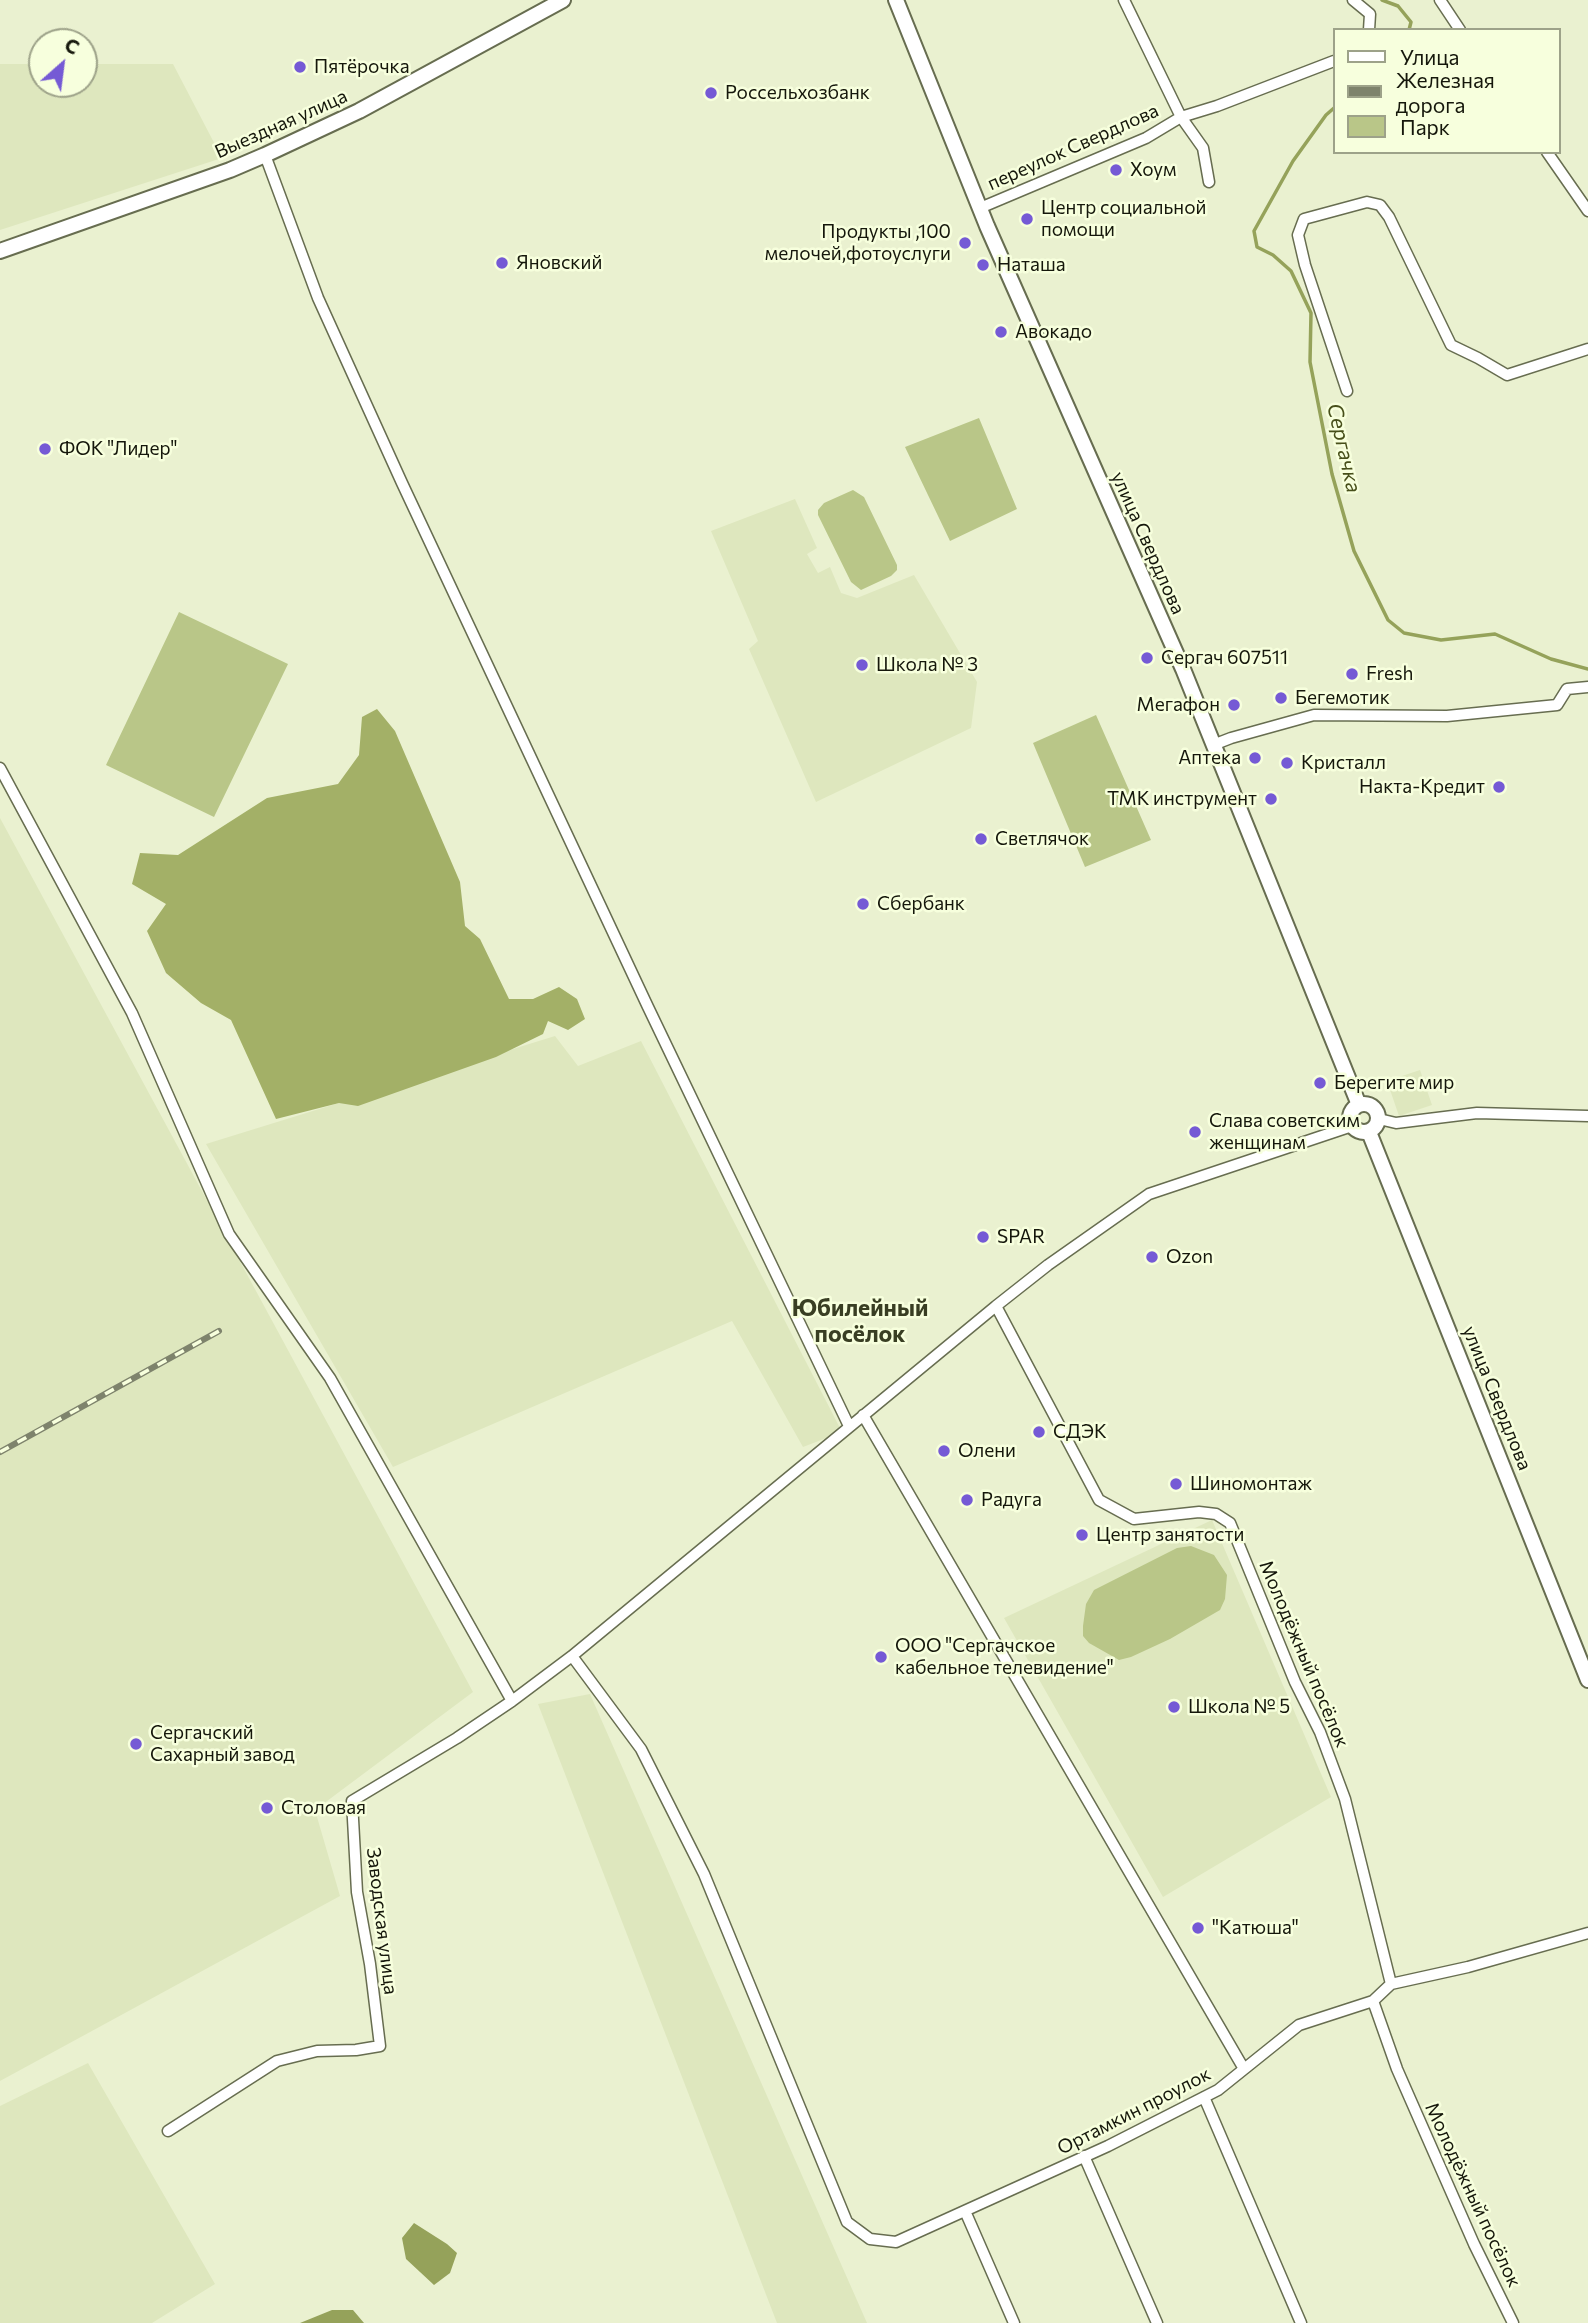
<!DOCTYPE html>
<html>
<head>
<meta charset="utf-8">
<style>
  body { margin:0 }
  #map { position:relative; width:1588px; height:2323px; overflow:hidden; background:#eaf1d0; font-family:Commissioner,sans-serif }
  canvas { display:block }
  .legend { position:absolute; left:1333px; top:28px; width:228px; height:126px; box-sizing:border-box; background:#f7ffdd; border:2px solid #9da289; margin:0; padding:9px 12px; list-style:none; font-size:21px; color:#15170b }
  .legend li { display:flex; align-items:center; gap:14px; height:35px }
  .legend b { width:35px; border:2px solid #9da289 }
  .north { position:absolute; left:28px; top:28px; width:70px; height:70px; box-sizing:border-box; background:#f7ffdd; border:2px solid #9da289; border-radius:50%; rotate:28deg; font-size:19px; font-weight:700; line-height:28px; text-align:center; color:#15170b }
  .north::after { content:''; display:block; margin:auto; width:24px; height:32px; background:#755ad5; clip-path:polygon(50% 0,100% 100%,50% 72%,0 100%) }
</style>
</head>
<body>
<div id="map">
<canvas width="1588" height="2323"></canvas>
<ul class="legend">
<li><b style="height:9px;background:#fff"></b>Улица</li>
<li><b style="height:9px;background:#7e836c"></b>Железная дорога</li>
<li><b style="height:19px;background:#b9c688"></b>Парк</li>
</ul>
<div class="north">С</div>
</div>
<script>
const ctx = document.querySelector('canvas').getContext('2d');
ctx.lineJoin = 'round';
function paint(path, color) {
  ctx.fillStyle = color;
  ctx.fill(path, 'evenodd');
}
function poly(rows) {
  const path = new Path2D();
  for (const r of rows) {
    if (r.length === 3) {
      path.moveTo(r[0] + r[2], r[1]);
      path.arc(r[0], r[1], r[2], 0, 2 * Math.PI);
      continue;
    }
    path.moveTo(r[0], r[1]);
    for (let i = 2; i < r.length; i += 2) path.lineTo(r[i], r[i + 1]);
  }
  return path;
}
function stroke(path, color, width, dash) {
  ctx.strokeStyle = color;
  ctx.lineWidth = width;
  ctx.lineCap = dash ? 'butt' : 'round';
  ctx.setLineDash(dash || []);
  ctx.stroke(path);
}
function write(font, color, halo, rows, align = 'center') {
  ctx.font = font + ' Commissioner,sans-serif';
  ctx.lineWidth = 5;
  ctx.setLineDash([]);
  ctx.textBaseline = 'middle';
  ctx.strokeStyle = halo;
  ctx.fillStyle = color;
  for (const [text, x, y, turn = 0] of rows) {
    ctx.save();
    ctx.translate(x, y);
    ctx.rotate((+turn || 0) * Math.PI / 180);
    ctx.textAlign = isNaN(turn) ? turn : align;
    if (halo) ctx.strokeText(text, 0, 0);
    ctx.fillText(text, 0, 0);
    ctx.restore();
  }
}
const built = poly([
  [0,64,42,64,42,84,84,84,84,64,173,64,222,158,0,230],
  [795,499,817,548,807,554,818,573,830,567,841,593,857,598,914,575,977,682,971,728,816,802,749,649,758,641,711,531],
  [0,818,473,1692,315,1810,340,1896,0,2081],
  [555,1036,578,1066,641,1041,842,1432,803,1447,732,1321,393,1467,206,1144],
  [1420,1070,1432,1105,1399,1116,1387,1081],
  [1212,1520,1331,1797,1163,1897,1004,1618],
  [590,1694,867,2323,777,2323,538,1704],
  [88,2063,215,2284,152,2323,0,2323,0,2106]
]);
const green = poly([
  [979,418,1017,509,950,541,905,447],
  [853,490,864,497,897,565,897,570,891,576,861,590,851,582,818,515,818,510,824,503],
  [179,612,288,664,214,817,106,765],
  [1096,715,1151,840,1085,867,1033,743],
  [1191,1546,1214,1555,1227,1575,1225,1599,1220,1610,1170,1639,1131,1657,1119,1660,1089,1643,1083,1636,1083,1626,1086,1604,1094,1590,1177,1548]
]);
const forest = poly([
  [377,709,395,731,460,882,465,926,480,939,509,999,533,999,559,987,577,999,585,1019,568,1030,548,1021,543,1034,496,1057,358,1106,339,1103,276,1119,231,1020,201,1003,166,973,147,931,166,904,132,884,140,853,178,855,267,798,338,784,359,755,362,717]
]);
const water = poly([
  [414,2223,447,2244,457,2253,450,2273,434,2285,406,2259,402,2238],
  [332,2310,353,2310,364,2323,300,2323]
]);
const stream = poly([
  [1382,0,1398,6,1411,22,1409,30],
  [1334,108,1326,115,1293,161,1254,231,1257,247,1273,255,1291,271,1311,313,1310,362,1332,474,1354,551,1388,620,1404,633,1441,640,1495,634,1551,659,1588,669]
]);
const street = poly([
  [1124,0,1181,117,1203,148,1209,182],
  [1353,0,1370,14,1369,30],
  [1440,0,1460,30],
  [1547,152,1588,211],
  [265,155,318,298,402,483,648,1007,849,1426],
  [980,208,1146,138,1181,117,1217,106,1334,61],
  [1347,391,1305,265,1298,235,1304,219,1367,202,1380,205,1389,217,1451,345,1478,358,1507,375,1588,349],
  [1213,745,1231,738,1314,715,1447,716,1557,705,1567,689,1588,687],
  [0,768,132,1013,229,1234,330,1378,512,1701],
  [1379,1119,1396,1123,1477,1113,1588,1116],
  [996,1306,1099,1500,1134,1519,1199,1512,1216,1514,1230,1523,1295,1682,1320,1732,1345,1799,1391,1984],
  [863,1415,1244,2069],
  [572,1656,641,1749,704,1874,847,2222,870,2239,896,2242,1108,2146,1218,2090,1299,2025,1373,2001,1391,1984,1468,1967,1588,1933],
  [1373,2001,1397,2069,1474,2244,1513,2323],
  [1204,2097,1301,2323],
  [168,2131,277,2061,317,2051,356,2050,380,2046,370,1964,357,1892,352,1801,457,1738,512,1701,572,1656,996,1306,1048,1265,1149,1194,1352,1126],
  [1084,2156,1157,2323],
  [965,2211,1014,2323]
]);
const secondary = poly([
  [896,0,987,226,1183,669,1359,1105],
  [0,251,230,170,265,155,359,111,563,0],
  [1364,1118,14],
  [1369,1132,1588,1680]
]);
const rail = poly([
  [0,1452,219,1331]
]);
const markers = [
  [300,67,7,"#755ad5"],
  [711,93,7,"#755ad5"],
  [1116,170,7,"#755ad5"],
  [1027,219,7,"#755ad5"],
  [965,243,7,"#755ad5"],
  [502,263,7,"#755ad5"],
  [983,265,7,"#755ad5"],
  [1001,332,7,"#755ad5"],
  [45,449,7,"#755ad5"],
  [1147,658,7,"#755ad5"],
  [862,665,7,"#755ad5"],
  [1352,674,7,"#755ad5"],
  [1281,698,7,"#755ad5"],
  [1234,705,7,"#755ad5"],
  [1255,758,7,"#755ad5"],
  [1287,763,7,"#755ad5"],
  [1499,787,7,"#755ad5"],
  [1271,799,7,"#755ad5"],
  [981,839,7,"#755ad5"],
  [863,904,7,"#755ad5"],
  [1320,1083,7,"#755ad5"],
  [1195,1132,7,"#755ad5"],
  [983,1237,7,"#755ad5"],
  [1152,1257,7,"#755ad5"],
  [1039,1432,7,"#755ad5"],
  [944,1451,7,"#755ad5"],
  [1176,1484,7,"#755ad5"],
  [967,1500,7,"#755ad5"],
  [1082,1535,7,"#755ad5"],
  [881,1657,7,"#755ad5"],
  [1174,1707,7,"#755ad5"],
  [136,1744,7,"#755ad5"],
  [267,1808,7,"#755ad5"],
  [1198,1928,7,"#755ad5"]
];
const poiNames = [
  ["Пятёрочка",314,67],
  ["Россельхозбанк",725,93],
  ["Хоум",1130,170],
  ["Центр социальной",1041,208],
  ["помощи",1041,230],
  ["Продукты ,100",951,232,"right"],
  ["мелочей,фотоуслуги",951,254,"right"],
  ["Яновский",516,263],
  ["Наташа",997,265],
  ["Авокадо",1015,332],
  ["ФОК \"Лидер\"",59,449],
  ["Сергач 607511",1161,658],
  ["Школа № 3",876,665],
  ["Fresh",1366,674],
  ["Бегемотик",1295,698],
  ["Мегафон",1220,705,"right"],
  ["Аптека",1241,758,"right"],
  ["Кристалл",1301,763],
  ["Накта-Кредит",1485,787,"right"],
  ["ТМК инструмент",1257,799,"right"],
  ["Светлячок",995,839],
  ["Сбербанк",877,904],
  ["Берегите мир",1334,1083],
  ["Слава советским",1209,1121],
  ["женщинам",1209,1143],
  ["SPAR",997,1237],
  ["Ozon",1166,1257],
  ["СДЭК",1053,1432],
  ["Олени",958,1451],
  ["Шиномонтаж",1190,1484],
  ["Радуга",981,1500],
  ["Центр занятости",1096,1535],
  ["ООО \"Сергачское",895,1646],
  ["кабельное телевидение\"",895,1668],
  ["Школа № 5",1188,1707],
  ["Сергачский",150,1733],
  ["Сахарный завод",150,1755],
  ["Столовая",281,1808],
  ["\"Катюша\"",1212,1928]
];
const streetNames = [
  ["Выездная улица",281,124,-24],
  ["переулок Свердлова",1073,147,-24],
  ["улица Свердлова",1148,543,66],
  ["улица Свердлова",1497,1398,68],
  ["Молодёжный посёлок",1304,1654,67],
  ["Заводская улица",382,1921,83],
  ["Ортамкин проулок",1134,2111,-27],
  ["Молодёжный посёлок",1473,2195,65]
];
const waterNames = [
  ["Сергачка",1344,448,77]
];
const quarterNames = [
  ["Юбилейный",860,1308],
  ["посёлок",860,1334]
];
paint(built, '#dee7be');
paint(green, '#b9c688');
paint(forest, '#a3b067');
paint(water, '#95a25a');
stroke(stream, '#95a25a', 3.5);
stroke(street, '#676d50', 13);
stroke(secondary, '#676d50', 18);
stroke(street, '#fff', 10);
stroke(secondary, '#fff', 14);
stroke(rail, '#7e836c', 6);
stroke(rail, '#f7ffdd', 3.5, [10]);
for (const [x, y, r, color] of markers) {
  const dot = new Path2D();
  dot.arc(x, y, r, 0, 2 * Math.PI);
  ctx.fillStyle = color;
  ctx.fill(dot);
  stroke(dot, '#f7ffdd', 2.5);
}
write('19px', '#15170b', '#f7ffdd', poiNames, 'left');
write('19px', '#15170b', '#f7ffdd', streetNames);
write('italic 21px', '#474f1a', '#f7ffdd', waterNames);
write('bold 23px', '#393e23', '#f7ffdd', quarterNames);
</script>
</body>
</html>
